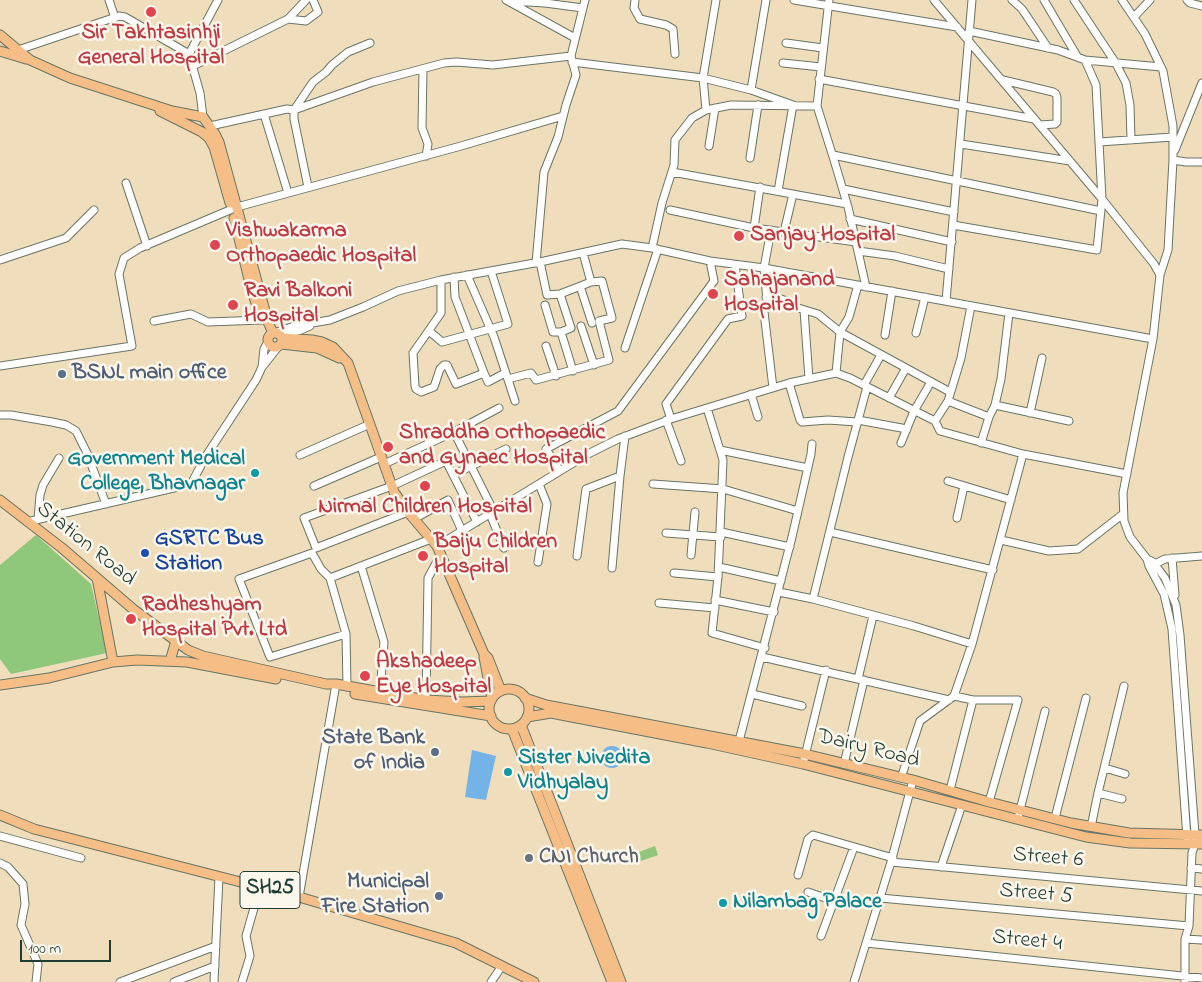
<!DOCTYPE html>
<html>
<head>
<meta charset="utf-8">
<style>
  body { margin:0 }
  #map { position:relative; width:1202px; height:982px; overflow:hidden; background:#efddbc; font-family:"Indie Flower",sans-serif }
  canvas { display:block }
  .scale { position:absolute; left:20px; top:940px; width:91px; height:22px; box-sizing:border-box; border:2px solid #1f3d34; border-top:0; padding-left:6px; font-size:15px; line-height:18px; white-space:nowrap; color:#1f3d34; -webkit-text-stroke:4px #fbf7ec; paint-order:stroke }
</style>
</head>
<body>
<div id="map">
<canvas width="1202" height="982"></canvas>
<div class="scale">100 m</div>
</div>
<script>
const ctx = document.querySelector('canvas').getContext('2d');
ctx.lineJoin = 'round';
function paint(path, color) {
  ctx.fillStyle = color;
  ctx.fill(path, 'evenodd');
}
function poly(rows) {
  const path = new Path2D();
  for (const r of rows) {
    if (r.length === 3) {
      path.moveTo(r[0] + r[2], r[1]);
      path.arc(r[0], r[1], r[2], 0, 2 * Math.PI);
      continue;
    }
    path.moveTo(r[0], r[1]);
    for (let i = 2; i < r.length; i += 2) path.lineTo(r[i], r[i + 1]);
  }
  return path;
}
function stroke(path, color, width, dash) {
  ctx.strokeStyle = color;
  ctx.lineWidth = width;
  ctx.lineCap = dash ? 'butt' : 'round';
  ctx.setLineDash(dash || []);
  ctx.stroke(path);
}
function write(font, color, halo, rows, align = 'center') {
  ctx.font = font + ' "Indie Flower",sans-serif';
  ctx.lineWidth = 5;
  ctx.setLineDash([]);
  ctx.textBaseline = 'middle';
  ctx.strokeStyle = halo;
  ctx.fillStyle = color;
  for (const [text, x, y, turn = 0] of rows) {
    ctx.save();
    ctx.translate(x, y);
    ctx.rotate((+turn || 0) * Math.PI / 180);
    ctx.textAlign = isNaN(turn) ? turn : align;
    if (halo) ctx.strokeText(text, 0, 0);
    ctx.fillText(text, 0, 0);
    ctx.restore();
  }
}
const green = poly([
  [36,535,91,584,107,653,11,674,0,659,0,565],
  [655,846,658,855,638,862,636,853]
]);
const water = poly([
  [612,757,11],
  [472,750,496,756,486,800,465,797]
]);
const minor = poly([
  [109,0,115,18],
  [506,0,575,38],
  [635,0,634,8,640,19,666,25,673,29,675,54],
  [794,0,957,27],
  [829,0,817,106,834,160,848,207,866,287],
  [934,0,1102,199,1154,264,1160,275,1153,339,1123,493,1124,521,1130,537,1147,559,1153,562,1165,578,1176,605,1180,635,1195,834,1195,844,1192,853,1189,926,1185,939,1185,982],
  [1012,0,1022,9,1048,48],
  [1044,0,1077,56],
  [1074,0,1115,62,1126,83,1130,105,1131,140],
  [1122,0,1145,34,1163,71,1173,126,1173,160,1168,250,1160,275],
  [1187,0,1190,3,1202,6],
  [510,1,545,3,583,8],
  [1134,17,1150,0],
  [288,19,306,21,318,12,313,0],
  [786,43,823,48],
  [18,50,119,16,125,17,189,54],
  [1085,60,1161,67],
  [572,62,703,78,751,90,793,105,778,191],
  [783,63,821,67],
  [193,66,288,19,306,0],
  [423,69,422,128,428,144,426,156],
  [819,79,1034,119],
  [1003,80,1053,92,1056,94,1057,98,1057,122,1055,124,1040,125],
  [751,90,766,0],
  [706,110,703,78,716,0],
  [264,114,288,193],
  [203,117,200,93,189,54,218,0],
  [210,126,287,109,294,110,373,82,444,63,456,62,493,65,571,56],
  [1099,142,1173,137],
  [961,144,1070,161],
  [709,146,715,108],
  [1175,150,1202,83],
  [833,155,1101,211],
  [750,158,758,105],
  [1173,160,1186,162,1202,162],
  [672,172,847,204],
  [126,183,147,246],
  [308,187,294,119,294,110,313,82,326,72,332,65,348,52,370,43],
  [843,189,954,212],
  [670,210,754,228,856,242],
  [850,219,952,242],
  [953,225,1097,250,1102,199,1096,85,1085,60,1058,50,969,31],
  [754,228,760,187],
  [771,230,764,268,767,300,764,312,773,388],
  [784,232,793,194],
  [652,248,662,203,674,165,675,140,692,118,706,110,731,105,817,106],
  [858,251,895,256,949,269],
  [0,260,66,238,94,210],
  [540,262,547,295,560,294,571,328,561,332,573,371],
  [536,263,544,172,558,137,566,105,576,75,571,56,585,0],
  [467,275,494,337,515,401],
  [441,280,441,313,413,353,415,386,416,389,421,392,434,387,440,369,444,365,447,365,456,384,484,373,455,297,454,277],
  [580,286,592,323],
  [560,294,591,282],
  [766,297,781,299,793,303,795,307,818,314,840,332,950,392],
  [946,301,972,0],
  [545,305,553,332,561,332],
  [804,310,809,379],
  [154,321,191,314,208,322,262,320],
  [581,326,594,365],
  [429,331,442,342,508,324,491,271],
  [277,332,294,326,330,320,363,307,398,291,441,280,540,262,622,244,652,248,710,261,764,268,1153,339],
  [916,333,925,297],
  [281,335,301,330,310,326],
  [885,335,892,291],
  [546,346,556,376],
  [625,348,658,249],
  [0,366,132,346,119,274,124,258,140,248,237,207,461,146,563,116],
  [263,366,278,347],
  [484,373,488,382,505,373],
  [836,373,840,332,849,317,858,285],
  [508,379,531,373,536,380,609,360,599,321,612,318,602,281,591,282,583,253],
  [789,383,800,420,802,422,828,420,857,422],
  [864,385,881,355],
  [751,394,758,417],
  [889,398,906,368],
  [948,401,989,417,981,443],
  [995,405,1069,421],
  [707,408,723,460,718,577,712,633,765,648],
  [1030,413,1042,358],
  [0,415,11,415,52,422,66,425,76,431,87,453,106,504],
  [989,417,995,405,1001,379,1009,313],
  [671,419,666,404,728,319,742,316,735,265],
  [666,420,681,461],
  [858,420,907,429],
  [935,421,948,401,961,358,971,306],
  [454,432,499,408],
  [901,443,914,411,931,382],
  [720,450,808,468],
  [300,455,370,424],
  [384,464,454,432,494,512],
  [560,471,546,449,618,411,714,281,710,261],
  [453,475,506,449],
  [948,481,1011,500],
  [653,484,723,489,798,511],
  [314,486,381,457],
  [408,512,316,548,304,518,392,486,446,461,477,522],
  [490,514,504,548],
  [957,518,964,486],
  [38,519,40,495,43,485,59,458],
  [414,519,448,500,462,531],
  [27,522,191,484,206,456,256,380,262,367,264,349,268,342],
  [721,532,790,547],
  [830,532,993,570],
  [666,533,721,537],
  [1001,540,1049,551,1078,549,1123,514],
  [437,546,588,454,618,439,671,419,707,408,789,383,836,373,850,378,935,421,940,431,1023,454,1127,474],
  [691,555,695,512],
  [577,556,586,489,620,476,625,436],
  [1172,558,1175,595],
  [1147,559,1149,566,1164,594,1172,629,1187,838],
  [538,562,547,504,539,484],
  [1155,564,1165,559,1202,556],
  [361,566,384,642,380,692],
  [719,567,781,581],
  [612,568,620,476],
  [674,573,718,577],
  [330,578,431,539],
  [779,592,813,599,914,626,972,644],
  [813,599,848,457,867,387],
  [715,600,774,612],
  [659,603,715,608],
  [346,634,270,657,239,579,312,553,321,569,330,578,346,634,347,687],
  [762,657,949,700],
  [858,679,873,616],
  [752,694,802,706],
  [954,696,973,700,1018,700,989,802],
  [426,700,428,578,441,554],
  [738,745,792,537,811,454,812,444],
  [803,764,826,670],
  [844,764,864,680],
  [1105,768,1125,774],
  [901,778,920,721,954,696,972,644,1023,454],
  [950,790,973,700],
  [1098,793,1122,799],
  [1019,814,1045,711],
  [1055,818,1086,698],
  [1091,827,1098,793,1124,686],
  [0,836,81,858],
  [891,862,1202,891],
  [0,863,8,867,23,884,25,904,21,925,38,964,36,982],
  [941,867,962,805],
  [1191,868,1202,869],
  [798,875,808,839,813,835,893,858],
  [808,892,834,901],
  [299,897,336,684],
  [880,898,1189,926],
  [821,936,854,847],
  [1185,939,1202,940],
  [866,943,1202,978],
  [120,982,216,946],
  [174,982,215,966],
  [214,982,219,877],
  [242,982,250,956,246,936,260,887],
  [491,982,502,966],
  [854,982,891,862,913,780]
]);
const major = poly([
  [0,35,30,60,70,78,172,111,203,117,215,134,219,142,268,322,273,333],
  [0,51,26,59],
  [160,111,202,132,209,138,214,147,230,203],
  [234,218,252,292,261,316],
  [275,340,7],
  [282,338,312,340,322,342,333,347,348,363,394,492,408,512,437,546,484,654,488,658,501,691],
  [281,344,317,348,339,358],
  [0,500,62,548,133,609,188,650,203,656,326,684,336,684,426,700,462,702,491,701],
  [97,578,113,662],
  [484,657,492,699],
  [170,661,176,641],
  [0,685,49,678,113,662,137,660,187,662,276,679],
  [509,709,20],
  [355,694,491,716],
  [525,698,546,705,805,754,913,780,989,802,1071,823,1129,833,1202,835],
  [527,717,551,713,707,743,803,764,1086,837,1130,843,1202,844],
  [521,725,621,982],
  [512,729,612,982],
  [0,815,34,829,299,897,456,943,534,982]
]);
const markers = [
  [151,12,6,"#e0444e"],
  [739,236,6,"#e0444e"],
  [215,245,6,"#e0444e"],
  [713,294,6,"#e0444e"],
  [233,305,6,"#e0444e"],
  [62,374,5,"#5c6f8a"],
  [388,447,6,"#e0444e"],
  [255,473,5,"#0f9aa8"],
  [425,486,6,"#e0444e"],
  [145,553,5,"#1a4fb4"],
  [423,556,6,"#e0444e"],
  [131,619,6,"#e0444e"],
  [365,676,6,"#e0444e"],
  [435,752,5,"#5c6f8a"],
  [508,772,5,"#0f9aa8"],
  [529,858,5,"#6b7280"],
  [439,896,5,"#5c6f8a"],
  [723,903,5,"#0f9aa8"]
];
const shields = [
  [270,890,60]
];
const shieldNames = [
  ["SH25",270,890]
];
const healthNames = [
  ["Sir Takhtasinhji",151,34,"center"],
  ["General Hospital",151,59,"center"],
  ["Vishwakarma",226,232],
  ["Orthopaedic Hospital",226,257],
  ["Sanjay Hospital",750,236],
  ["Sahajanand",724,281],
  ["Hospital",724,306],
  ["Ravi Balkoni",244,292],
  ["Hospital",244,317],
  ["Shraddha Orthopaedic",399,434],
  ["and Gynaec Hospital",399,459],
  ["Nirmal Children Hospital",425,508,"center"],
  ["Baiju Children",434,543],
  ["Hospital",434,568],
  ["Radheshyam",142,606],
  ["Hospital Pvt. Ltd",142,631],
  ["Akshadeep",376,663],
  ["Eye Hospital",376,688]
];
const serviceNames = [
  ["BSNL main office",72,374,"left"],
  ["State Bank",425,739],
  ["of India",425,764],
  ["Municipal",429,883],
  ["Fire Station",429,908]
];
const cultureNames = [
  ["Government Medical",245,460,"right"],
  ["College, Bhavnagar",245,485,"right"],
  ["Sister Nivedita",518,759],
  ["Vidhyalay",518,784],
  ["Nilambag Palace",733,903]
];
const transitNames = [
  ["GSRTC Bus",155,540],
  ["Station",155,565]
];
const streetNames = [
  ["Station Road",85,545,39],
  ["Dairy Road",868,750,14],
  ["Street 6",1048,859,5],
  ["Street 5",1036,895,5],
  ["Street 4",1027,942,6]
];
const worshipNames = [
  ["CNI Church",539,858]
];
paint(green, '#8fc77b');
paint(water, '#74b3e7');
stroke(minor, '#687564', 9);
stroke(major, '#687564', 11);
stroke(minor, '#fff', 7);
stroke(major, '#f6be87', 9);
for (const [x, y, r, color] of markers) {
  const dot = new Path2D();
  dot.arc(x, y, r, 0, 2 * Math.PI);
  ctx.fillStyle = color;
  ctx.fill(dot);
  stroke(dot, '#fbf7ec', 2);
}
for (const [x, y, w] of shields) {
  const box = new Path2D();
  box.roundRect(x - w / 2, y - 18.5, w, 37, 4);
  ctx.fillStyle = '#fbf7ec';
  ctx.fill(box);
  stroke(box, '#1f3d34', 1);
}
write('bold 21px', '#1f3d34', null, shieldNames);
write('bold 22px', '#be3a42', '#fbf7ec', healthNames, 'left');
write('bold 22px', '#4e5e75', '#fbf7ec', serviceNames, 'right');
write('bold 22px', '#0d838f', '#fbf7ec', cultureNames, 'left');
write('bold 22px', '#164399', '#fbf7ec', transitNames, 'left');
write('22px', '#1f3d34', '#fbf7ec', streetNames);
write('bold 22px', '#5b616d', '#fbf7ec', worshipNames, 'left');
</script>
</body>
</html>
